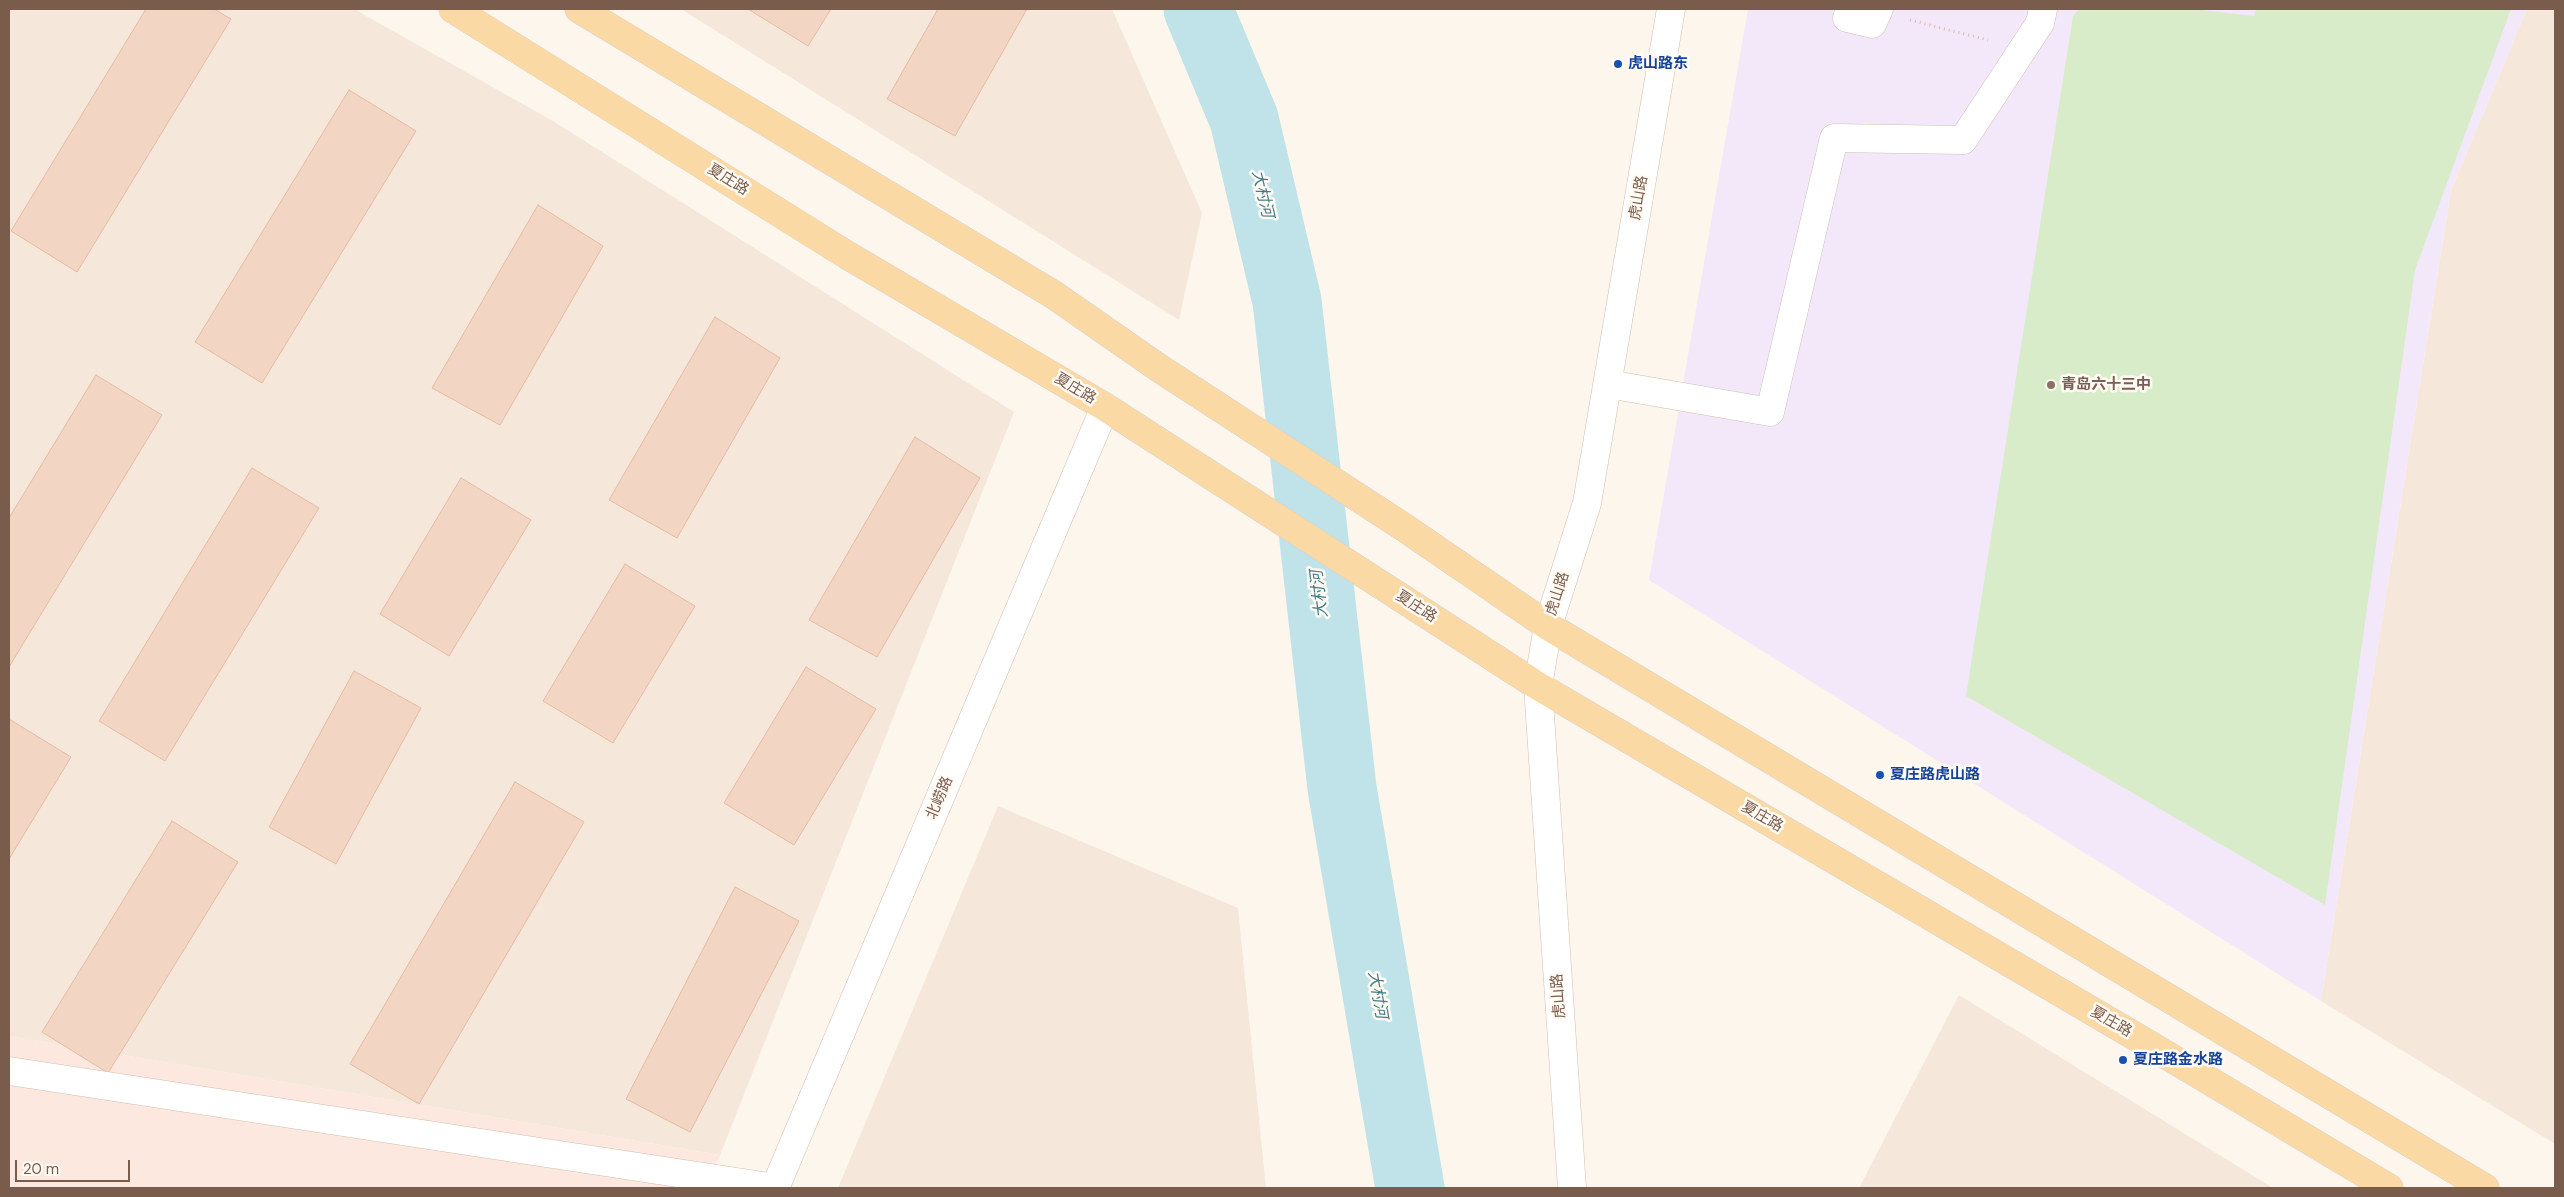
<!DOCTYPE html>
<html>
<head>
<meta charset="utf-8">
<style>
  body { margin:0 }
  #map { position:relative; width:2564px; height:1197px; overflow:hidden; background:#fdf6ec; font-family:"DM Sans",sans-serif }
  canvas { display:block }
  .frame { position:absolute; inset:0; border:10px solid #7a5c4d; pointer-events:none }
  .scale { position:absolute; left:15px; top:1160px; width:115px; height:22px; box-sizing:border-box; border:2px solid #7a5c4d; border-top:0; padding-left:6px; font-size:15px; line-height:18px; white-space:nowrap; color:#7a5c4d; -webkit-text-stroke:4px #fffaf3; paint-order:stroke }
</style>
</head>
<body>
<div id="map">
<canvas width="2564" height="1197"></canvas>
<div class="frame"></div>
<div class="scale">20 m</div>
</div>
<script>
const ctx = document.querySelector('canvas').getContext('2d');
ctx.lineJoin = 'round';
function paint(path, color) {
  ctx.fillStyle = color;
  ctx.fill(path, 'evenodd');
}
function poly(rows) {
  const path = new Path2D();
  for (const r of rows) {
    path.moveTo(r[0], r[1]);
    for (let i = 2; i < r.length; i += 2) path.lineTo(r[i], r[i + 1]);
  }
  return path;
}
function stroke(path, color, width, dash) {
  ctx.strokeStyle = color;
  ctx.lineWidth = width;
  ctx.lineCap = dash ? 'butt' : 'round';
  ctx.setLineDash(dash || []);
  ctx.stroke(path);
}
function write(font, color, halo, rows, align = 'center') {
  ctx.font = font + ' "DM Sans","Noto Sans SC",sans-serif';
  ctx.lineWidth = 5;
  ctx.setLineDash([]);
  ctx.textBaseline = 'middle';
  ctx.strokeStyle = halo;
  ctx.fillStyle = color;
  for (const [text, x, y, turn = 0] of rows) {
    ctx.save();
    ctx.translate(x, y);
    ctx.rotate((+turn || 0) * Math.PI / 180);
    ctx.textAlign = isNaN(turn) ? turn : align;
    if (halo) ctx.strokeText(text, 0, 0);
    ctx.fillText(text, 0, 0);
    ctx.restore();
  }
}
const residential = poly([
  [9,9,354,9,553,121,1014,412,720,1155,9,1036],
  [681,9,1112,9,1202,213,1179,320],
  [2527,9,2555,9,2555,1144,2321,1001,2451,190],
  [998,806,1238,908,1266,1188,838,1188],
  [1959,995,2273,1188,1859,1188]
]);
const commercial = poly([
  [9,1036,720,1155,705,1188,9,1188]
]);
const education = poly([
  [1748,9,2527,9,2451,190,2321,1001,1649,580]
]);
const green = poly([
  [2079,9,2193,9,2254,16,2256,9,2511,9,2415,270,2325,905,1966,696,2073,16]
]);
const river = poly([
  [1198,9,1244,119,1287,301,1342,788,1410,1188]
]);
const building = poly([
  [146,9,214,9,231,19,77,272,11,231,146,9],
  [748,9,831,9,808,46,748,9],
  [938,9,1027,9,955,136,887,99,938,9],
  [349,90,416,131,262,383,195,342,349,90],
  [538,205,603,246,500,425,432,388,538,205],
  [715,317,780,358,677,538,609,500,715,317],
  [96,375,162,415,9,667,9,518,96,375],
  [915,437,980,478,877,657,809,620,915,437],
  [252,468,319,508,165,761,99,721,252,468],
  [461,478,531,520,449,656,380,614,461,478],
  [625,564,695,606,613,743,543,701,625,564],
  [806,667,876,709,794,845,724,803,806,667],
  [354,671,421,708,336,864,269,827,354,671],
  [9,719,71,757,9,859,9,719],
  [515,782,584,822,419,1104,350,1064,515,782],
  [172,821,238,862,108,1073,42,1032,172,821],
  [735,887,799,921,690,1132,626,1099,735,887]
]);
const path = poly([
  [1910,20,1988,40]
]);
const minor = poly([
  [1847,18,1872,24,1879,9],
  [1608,384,1770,412,1834,138,1963,140,2040,23,2043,9],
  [9,1071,776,1188],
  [775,1188,1105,407],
  [1572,1188,1538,686,1548,626,1587,503,1671,9]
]);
const major = poly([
  [453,9,847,255,1105,407,1538,686,2138,1038,2389,1188],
  [579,9,1054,295,1159,368,1405,528,1548,626,2485,1188]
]);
const markers = [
  [1618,64,5,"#1a4fb4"],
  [2051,385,5,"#8d6e63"],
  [1880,775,5,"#1a4fb4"],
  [2123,1060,5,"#1a4fb4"]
];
const transitNames = [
  ["虎山路东",1628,64],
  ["夏庄路虎山路",1890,775],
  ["夏庄路金水路",2133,1060]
];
const streetNames = [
  ["夏庄路",728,180,32],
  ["虎山路",1639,198,-80],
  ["夏庄路",1075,389,31],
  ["虎山路",1558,594,-72],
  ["夏庄路",1416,607,33],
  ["北崂路",940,798,-67],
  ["夏庄路",1762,817,30],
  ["虎山路",1559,996,-94],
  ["夏庄路",2111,1022,30]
];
const educationNames = [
  ["青岛六十三中",2061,385]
];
const waterNames = [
  ["大村河",1262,194,77],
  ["大村河",1320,594,-97],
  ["大村河",1377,995,80]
];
paint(residential, '#f5e8da');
paint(commercial, '#fde8e0');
paint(education, '#f3e8fa');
paint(green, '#d8ecc9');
stroke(river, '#bfe3e8', 69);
paint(building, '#f3d5c3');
stroke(building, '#e6bba3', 1);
stroke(minor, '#d1beb0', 29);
stroke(major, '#dad1cd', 29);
stroke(path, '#d9b8a5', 3, [1, 4]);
stroke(minor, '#fff', 28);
stroke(major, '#fbd9a5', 28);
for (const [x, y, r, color] of markers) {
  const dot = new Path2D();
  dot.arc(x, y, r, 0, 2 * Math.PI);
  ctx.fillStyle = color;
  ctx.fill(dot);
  stroke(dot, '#fffaf3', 2);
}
write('bold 15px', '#164399', '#fffaf3', transitNames, 'left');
write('15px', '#7a5c4d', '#fffaf3', streetNames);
write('bold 15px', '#785e54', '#fffaf3', educationNames, 'left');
write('italic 16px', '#437c86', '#fffaf3', waterNames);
</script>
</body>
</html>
